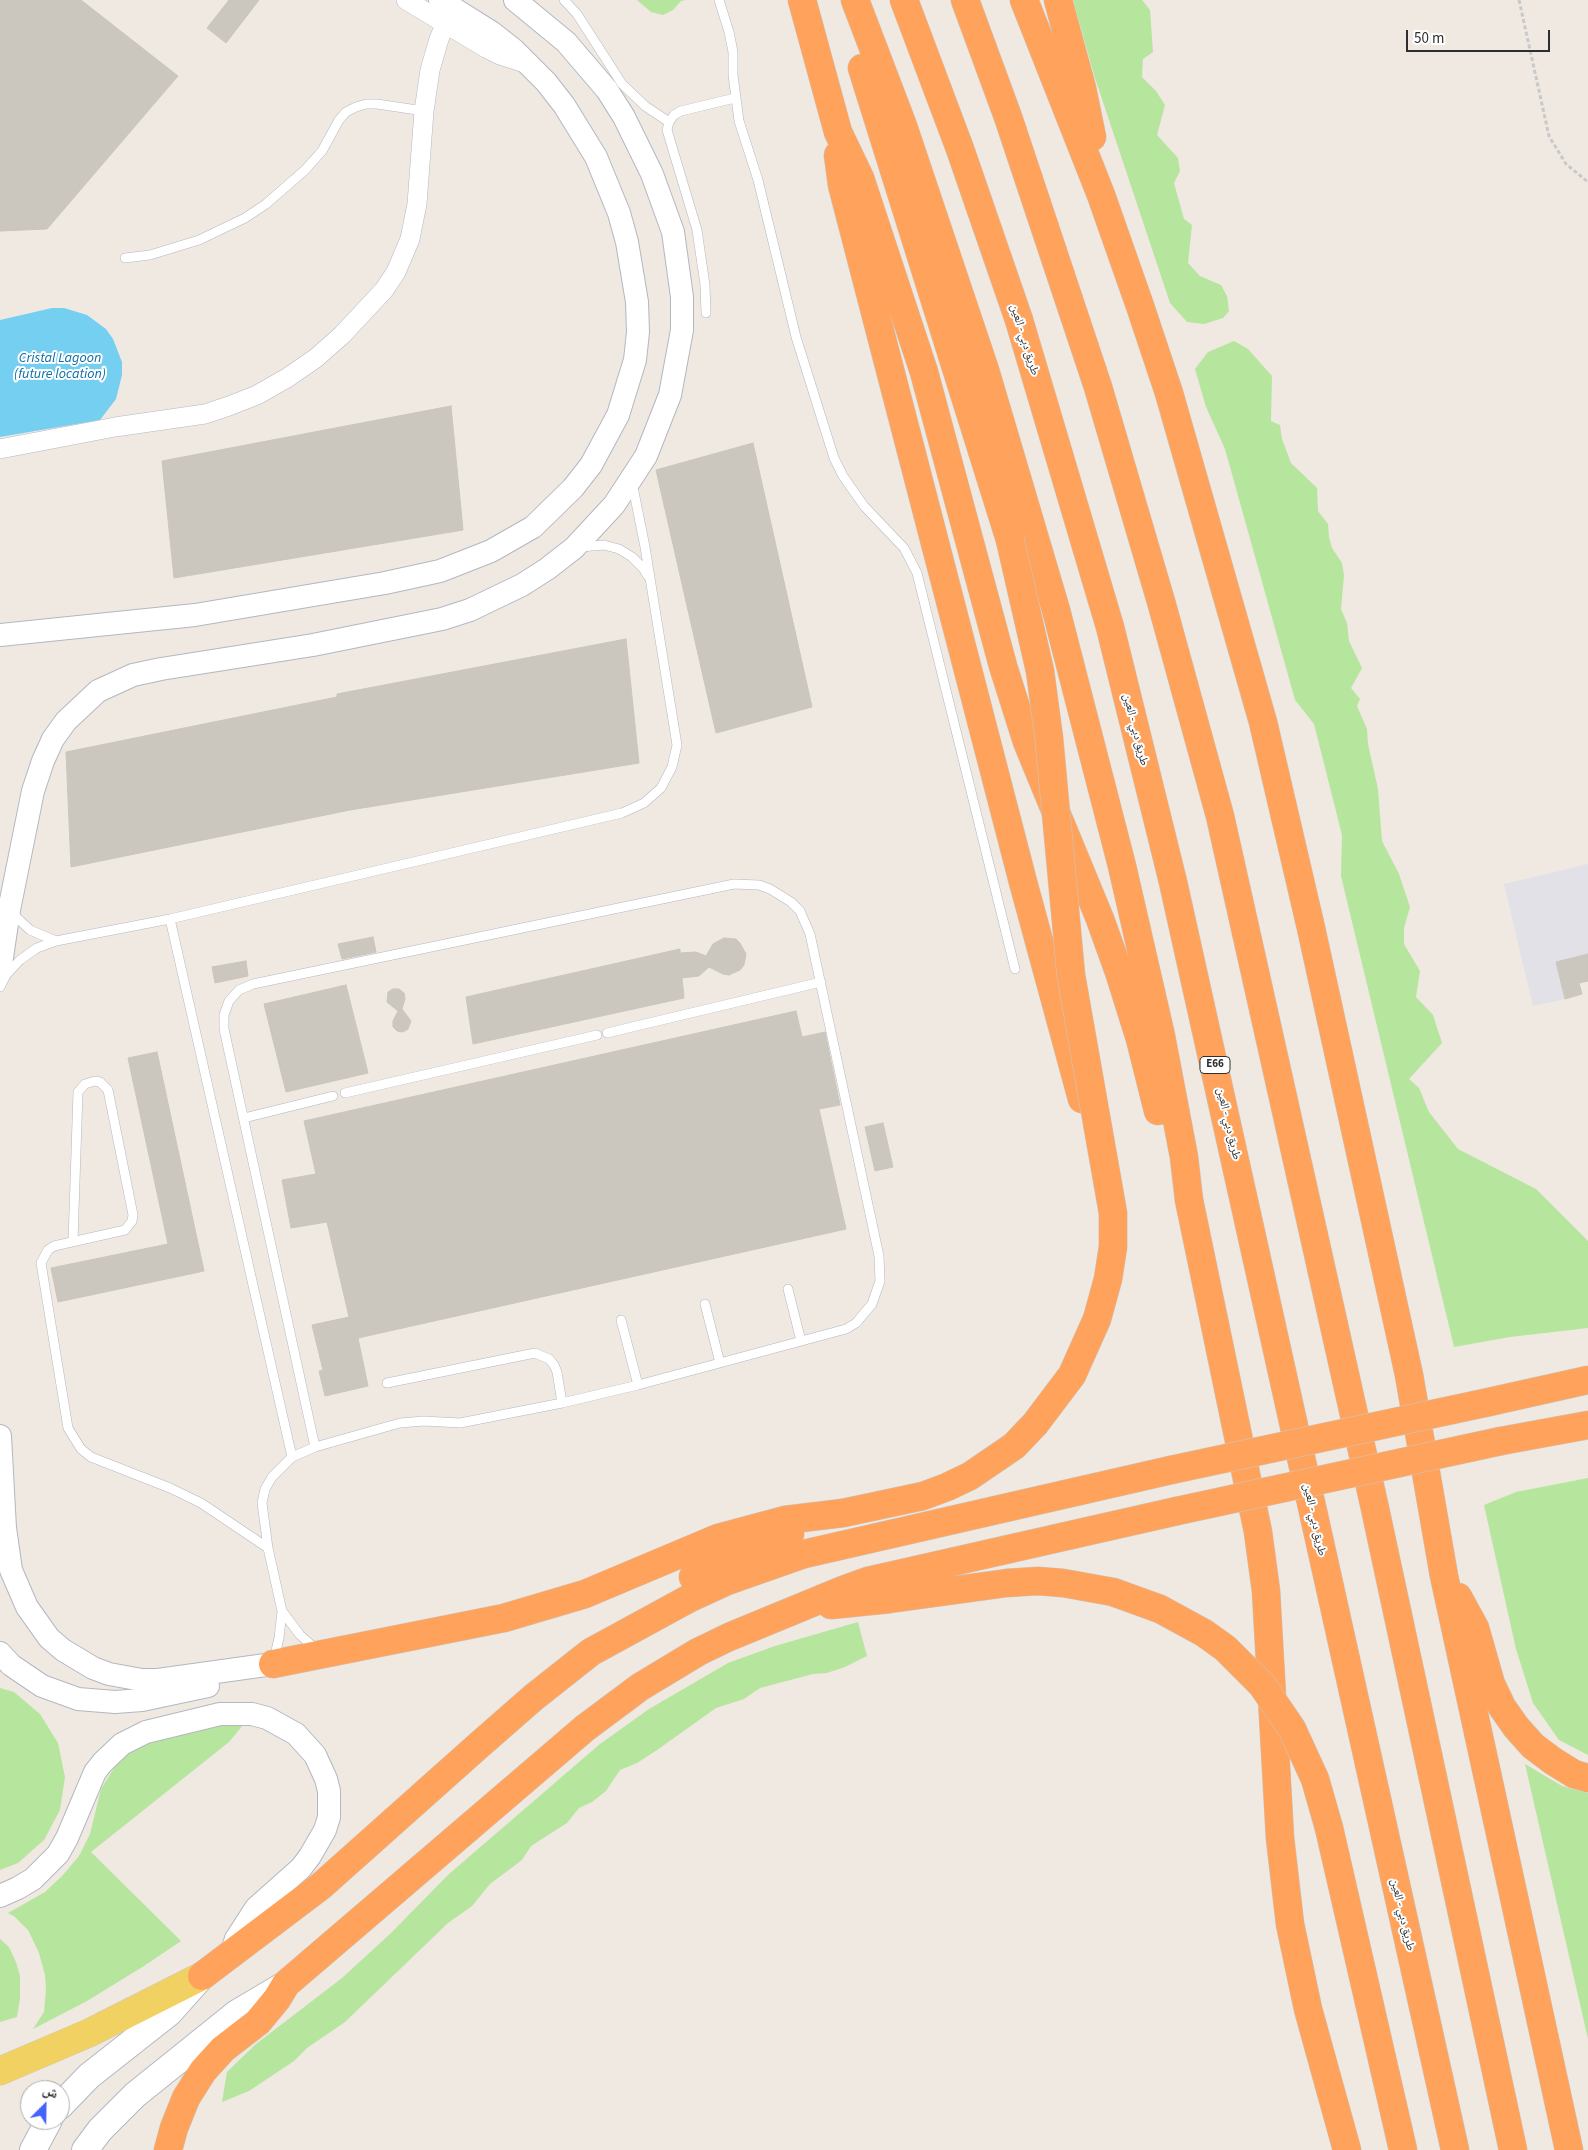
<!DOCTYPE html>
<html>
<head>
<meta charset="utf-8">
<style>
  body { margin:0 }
  #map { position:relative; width:1588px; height:2150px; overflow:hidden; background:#efe9e1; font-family:"Source Sans 3","Noto Naskh Arabic",sans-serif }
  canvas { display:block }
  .north { position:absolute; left:20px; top:2080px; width:50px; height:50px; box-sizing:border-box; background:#fff; border:1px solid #ababab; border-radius:50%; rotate:23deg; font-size:14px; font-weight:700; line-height:20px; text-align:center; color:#2e2e2e }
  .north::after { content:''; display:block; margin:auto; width:18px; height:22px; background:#4264fb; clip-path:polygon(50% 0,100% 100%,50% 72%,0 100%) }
  .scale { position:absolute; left:1406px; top:30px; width:144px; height:22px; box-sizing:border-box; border:2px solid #2e2e2e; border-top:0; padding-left:6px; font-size:15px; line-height:18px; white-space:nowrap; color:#2e2e2e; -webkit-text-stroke:4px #fff; paint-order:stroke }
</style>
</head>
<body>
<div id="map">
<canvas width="1588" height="2150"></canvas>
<div class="north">ش</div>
<div class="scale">50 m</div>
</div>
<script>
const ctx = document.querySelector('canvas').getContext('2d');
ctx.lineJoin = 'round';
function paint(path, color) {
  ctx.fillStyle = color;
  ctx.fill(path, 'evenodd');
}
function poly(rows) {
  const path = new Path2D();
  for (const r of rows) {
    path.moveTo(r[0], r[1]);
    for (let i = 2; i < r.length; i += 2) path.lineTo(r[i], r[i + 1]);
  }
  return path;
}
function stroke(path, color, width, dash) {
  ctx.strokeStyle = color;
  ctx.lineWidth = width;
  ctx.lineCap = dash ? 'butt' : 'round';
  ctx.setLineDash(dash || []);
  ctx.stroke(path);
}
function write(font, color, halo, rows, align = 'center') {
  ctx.font = font + ' "Source Sans 3","Noto Naskh Arabic",sans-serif';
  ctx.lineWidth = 4;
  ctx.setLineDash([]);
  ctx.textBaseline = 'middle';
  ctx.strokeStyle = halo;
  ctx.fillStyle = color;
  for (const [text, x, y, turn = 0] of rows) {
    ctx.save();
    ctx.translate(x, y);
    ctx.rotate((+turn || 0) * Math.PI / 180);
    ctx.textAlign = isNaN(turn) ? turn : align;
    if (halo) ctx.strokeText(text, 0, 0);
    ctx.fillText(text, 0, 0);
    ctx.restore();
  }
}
const industrial = poly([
  [1588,864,1588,954,1556,962,1565,999,1533,1006,1504,884]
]);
const green = poly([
  [637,0,686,0,681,1,673,10,663,15,651,12],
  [1073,0,1142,0,1150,10,1153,52,1143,59,1142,77,1156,91,1165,105,1157,135,1178,158,1180,171,1174,183,1184,219,1192,225,1188,263,1200,276,1221,285,1227,296,1229,311,1223,318,1204,324,1187,322,1170,303,1094,75],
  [1234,341,1248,349,1272,376,1271,421,1280,425,1282,439,1291,463,1317,488,1318,511,1328,524,1329,537,1332,548,1342,563,1344,575,1341,609,1347,623,1349,641,1362,668,1351,688,1360,699,1357,706,1367,729,1368,744,1378,789,1382,841,1399,874,1410,907,1404,928,1404,944,1420,971,1416,997,1433,1015,1442,1043,1409,1079,1419,1088,1429,1112,1458,1149,1536,1189,1588,1241,1588,1328,1510,1337,1454,1347,1341,876,1342,835,1314,724,1295,700,1225,449,1206,407,1195,369,1208,352],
  [1588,1478,1588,1755,1559,1740,1533,1703,1516,1649,1484,1505,1516,1492],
  [858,1622,867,1656,845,1667,827,1673,813,1674,760,1688,744,1699,716,1708,657,1750,637,1763,620,1770,606,1791,592,1802,579,1808,567,1823,531,1846,522,1860,490,1884,472,1906,448,1923,345,2022,307,2048,294,2061,249,2091,222,2102,227,2072,256,2044,342,1978,390,1934,449,1874,600,1744,649,1709,728,1663,775,1646],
  [0,1688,14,1692,40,1714,58,1743,65,1777,60,1810,44,1840,18,1863,0,1870],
  [222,1723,243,1725,229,1742,91,1852,181,1941,144,1966,87,2001,33,2029,44,2012,46,1990,45,1975,39,1953,28,1930,15,1917,8,1913,45,1892,63,1875,79,1856,90,1834,101,1789,119,1760,141,1742],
  [1525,1764,1562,1786,1588,1793,1588,2039],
  [0,1939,9,1947,16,1962,20,1976,20,1998,17,2017,0,2022]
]);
const water = poly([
  [52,308,64,308,87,315,106,329,113,339,122,362,122,375,116,399,100,420,0,437,0,320]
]);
const building = poly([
  [0,0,81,0,178,76,47,229,0,231,0,0],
  [229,0,259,0,226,43,207,28,229,0],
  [451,406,463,530,174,578,162,461,451,406],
  [753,443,812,707,716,733,656,470,753,443],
  [626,639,639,763,350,810,71,867,66,752,337,697,337,694,626,639],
  [373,937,376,952,342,959,338,944,373,937],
  [724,938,736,939,740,943,746,954,744,965,740,970,729,975,723,974,709,967,699,976,682,978,684,998,473,1044,466,997,680,949,680,953,696,952,706,956,713,944,724,938],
  [1588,954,1588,981,1579,983,1582,994,1565,999,1556,962,1588,954],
  [246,961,248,976,215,983,212,967,246,961],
  [346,985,368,1073,286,1092,264,1004,346,985],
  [393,989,399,989,404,993,405,999,402,1009,411,1021,408,1029,403,1032,397,1031,393,1027,393,1021,398,1011,387,1002,388,992,393,989],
  [796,1011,802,1037,825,1032,840,1105,819,1109,846,1229,358,1338,368,1386,325,1396,319,1371,323,1370,312,1325,349,1317,327,1222,291,1228,282,1180,316,1174,304,1121,796,1011],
  [157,1052,204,1271,58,1302,51,1268,168,1244,128,1058,157,1052],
  [883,1123,893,1167,875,1171,865,1127,883,1123]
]);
const path = poly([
  [1519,0,1549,136,1566,164,1588,182]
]);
const service = poly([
  [564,0,577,14,622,84,645,106,669,122],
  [719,0,729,32,733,52,733,75,739,121,758,180,796,337,834,458,843,476,864,506,904,548,917,573,1015,969],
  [125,258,150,255,199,240,245,218,266,204,305,170,322,151,339,120,346,112,356,107,366,104,377,104,424,111],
  [706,313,705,285,697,230,667,130,669,122,674,115,681,111,735,98],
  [580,547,604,545,619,549,632,557,643,568,648,576],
  [12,913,30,930,56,941],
  [170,919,292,1457],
  [0,987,6,975,20,960,37,948,56,941,170,919,622,813,644,803,661,788,672,767,677,745,645,547,632,482],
  [607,1033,821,982],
  [345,1093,597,1035],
  [244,1118,333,1096],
  [73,1241,78,1092,85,1084,95,1081,100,1082,108,1090,133,1215,132,1221,125,1230,54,1246,48,1250,41,1263,68,1428,81,1449,91,1457,170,1488,201,1503,268,1548],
  [788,1289,801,1341],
  [705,1304,720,1363],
  [621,1320,638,1385],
  [387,1383,535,1353,549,1359,554,1365,557,1372,562,1403],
  [282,1611,300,1635,317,1650],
  [274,1659,279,1638,282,1611,268,1548,262,1503,265,1489,272,1477,292,1457,315,1447,400,1423,424,1421,460,1423,562,1403,638,1385,846,1329,856,1323,872,1304,880,1281,879,1256,810,934,800,911,791,902,770,889,759,885,734,884,253,984,239,990,229,1001,224,1015,224,1029,315,1447]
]);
const minor = poly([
  [406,0,486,48,500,55,528,64],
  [0,449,115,427,205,414,229,406,257,395,287,378,316,358,342,335,384,290,396,272,410,239,417,204,424,111,430,70,439,39,446,23]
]);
const tertiary = poly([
  [0,635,195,615,385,583,440,571,491,551,533,527,573,488,591,465,618,415,635,360,638,332,637,302,627,242,619,213,596,157,564,105,546,82,514,50,491,32,440,0],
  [0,971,9,910,33,791,43,761,53,739,66,721,98,691,133,675,161,669,313,645,442,619,470,610,522,585,547,569,574,548,614,505,646,456,670,395,682,330,682,297,673,232,652,174,624,117,607,90,566,42,515,0],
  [0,1436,5,1528,11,1570,27,1607,49,1638,63,1650,93,1668,109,1674,142,1680,158,1680,273,1664],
  [0,1653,11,1665,42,1686,78,1699,115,1702,142,1700,208,1686],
  [0,1896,18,1888,33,1879,58,1854,67,1838,95,1772,103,1762,122,1744,146,1732,220,1714,252,1714,267,1718,296,1734,315,1755,326,1779,329,1791,329,1817,325,1830,310,1856,301,1868,256,1908,236,1939,230,1956]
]);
const secondary = poly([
  [60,2106,89,2076,169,2013,202,1976],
  [33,2150,49,2120],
  [85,2150,100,2130,135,2095,237,2013,286,1984]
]);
const primary = poly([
  [0,2071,89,2033,202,1976]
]);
const motorway = poly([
  [802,0,838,132,860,178,924,372,1003,666,1027,742,1100,919,1119,972,1140,1039,1158,1111],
  [855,0,903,126,985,370,1056,610,1122,866,1161,1036,1184,1157,1189,1200,1258,1532,1266,1591,1280,1838,1290,1924,1308,2009,1347,2150],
  [904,0,960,149,1019,320,1110,627,1173,882,1455,2150],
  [965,0,1008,117,1098,387,1162,605,1220,816,1374,1504,1513,2150],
  [1024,0,1101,195,1140,306,1169,393,1263,722,1311,928,1409,1375,1444,1576,1569,2150],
  [1058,0,1082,88,1092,137],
  [862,68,1010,540],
  [838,155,842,185,1023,882,1082,1099],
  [1489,1402,1588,1380],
  [1501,1441,1588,1425],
  [693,1577,737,1555,790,1534],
  [1458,1597,1475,1628,1491,1684,1502,1707,1516,1727,1533,1746,1553,1761,1574,1774,1588,1778],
  [831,1605,890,1599,1007,1583],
  [273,1664,504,1618,585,1594,718,1538,785,1520,843,1513],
  [1329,1828,1403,2150],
  [202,1976,321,1886,478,1746,534,1697,591,1652,690,1598,727,1581,804,1554,1171,1470],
  [168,2150,174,2128,186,2098,203,2071,223,2049,258,2022,277,1999,286,1984,585,1728,640,1687,698,1652,729,1637,843,1590,868,1581,1177,1511]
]);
const motorwayBridge = poly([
  [1171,1470,1489,1402],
  [1177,1511,1501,1441],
  [843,1513,923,1496,947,1487,970,1476,1014,1446,1035,1424,1072,1375,1097,1319,1108,1279,1113,1247,1113,1213,1071,975,1049,738,1040,671,1010,540],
  [1007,1583,1038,1581,1063,1583,1113,1592,1160,1609,1204,1633,1225,1648,1262,1685,1292,1729,1315,1779,1329,1828]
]);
const shields = [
  [1215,1065,30]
];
const shieldNames = [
  ["E66",1215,1065]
];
const streetNames = [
  ["طريق دبي - العين",1024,340,73],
  ["طريق دبي - العين",1135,730,76],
  ["طريق دبي - العين",1228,1124,77],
  ["طريق دبي - العين",1314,1520,78],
  ["طريق دبي - العين",1402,1915,77]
];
const waterNames = [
  ["Cristal Lagoon",60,359],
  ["(future location)",60,375]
];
paint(industrial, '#e3e1e8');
paint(green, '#b6e59e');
paint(water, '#75cff0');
paint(building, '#cbc7bf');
stroke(building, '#cbc5ba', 1);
stroke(service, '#b4b7c1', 10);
stroke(minor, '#b4b7c1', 20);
stroke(tertiary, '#b4b7c1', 24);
stroke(secondary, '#b4b7c1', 28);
stroke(primary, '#c9c9c9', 29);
stroke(motorway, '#c9c9c9', 29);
stroke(path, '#c9c9c9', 3, [4, 2.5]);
stroke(service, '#fff', 9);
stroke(minor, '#fff', 19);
stroke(tertiary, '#fff', 22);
stroke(secondary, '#fff', 26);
stroke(primary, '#f2d163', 28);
stroke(motorway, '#ffa35c', 28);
stroke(motorwayBridge, '#c9c9c9', 29, []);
stroke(motorwayBridge, '#ffa35c', 28);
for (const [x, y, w] of shields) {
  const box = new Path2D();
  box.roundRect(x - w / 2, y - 8.5, w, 17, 4);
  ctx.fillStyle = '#fff';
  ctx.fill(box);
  stroke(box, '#2e2e2e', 1);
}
write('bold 11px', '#2e2e2e', null, shieldNames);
write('12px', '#2e2e2e', '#fff', streetNames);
write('italic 14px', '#0d6fa3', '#fff', waterNames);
</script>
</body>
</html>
